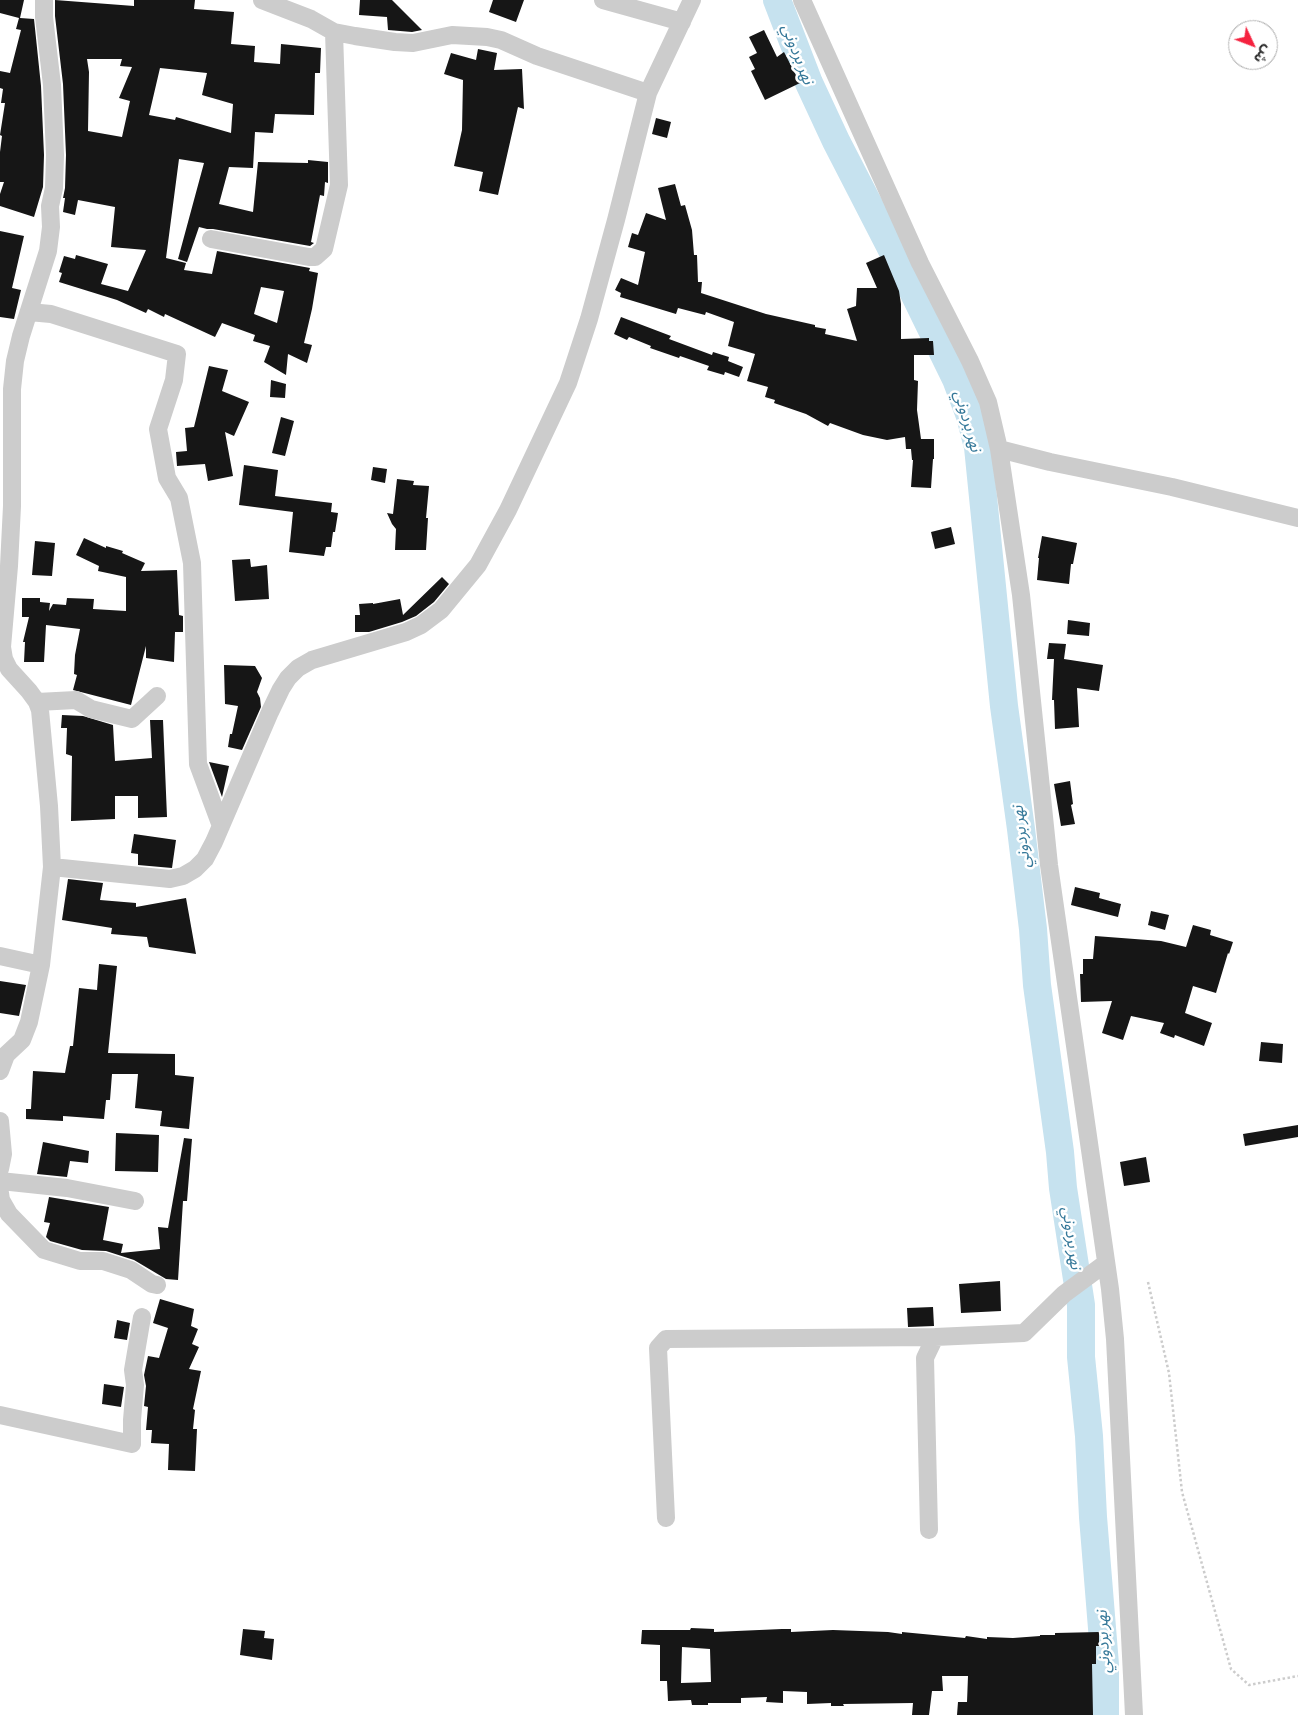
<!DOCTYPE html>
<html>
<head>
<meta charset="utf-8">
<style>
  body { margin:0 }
  #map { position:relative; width:1298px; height:1715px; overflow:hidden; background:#fff; font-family:Barlow,"Noto Sans Arabic",sans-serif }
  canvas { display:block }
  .north { position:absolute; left:1228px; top:20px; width:50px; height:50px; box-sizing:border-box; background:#fff; border:1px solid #acacac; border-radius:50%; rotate:133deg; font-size:14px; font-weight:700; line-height:20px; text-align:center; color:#2f2f2f }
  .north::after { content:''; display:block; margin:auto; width:18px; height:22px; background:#f5223f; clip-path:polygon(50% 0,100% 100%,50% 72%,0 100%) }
</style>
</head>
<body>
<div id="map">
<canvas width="1298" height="1715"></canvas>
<div class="north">ش</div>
</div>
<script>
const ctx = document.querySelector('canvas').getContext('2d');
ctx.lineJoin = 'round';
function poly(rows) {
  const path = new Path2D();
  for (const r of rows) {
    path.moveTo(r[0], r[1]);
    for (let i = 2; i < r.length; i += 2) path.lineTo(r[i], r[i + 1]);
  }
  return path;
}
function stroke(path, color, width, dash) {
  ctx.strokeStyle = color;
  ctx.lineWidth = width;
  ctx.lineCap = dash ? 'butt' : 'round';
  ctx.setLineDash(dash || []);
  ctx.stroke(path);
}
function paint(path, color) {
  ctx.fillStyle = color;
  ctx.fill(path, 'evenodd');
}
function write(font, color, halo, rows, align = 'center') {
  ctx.font = font + ' Barlow,"Noto Sans Arabic",sans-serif';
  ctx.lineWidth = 5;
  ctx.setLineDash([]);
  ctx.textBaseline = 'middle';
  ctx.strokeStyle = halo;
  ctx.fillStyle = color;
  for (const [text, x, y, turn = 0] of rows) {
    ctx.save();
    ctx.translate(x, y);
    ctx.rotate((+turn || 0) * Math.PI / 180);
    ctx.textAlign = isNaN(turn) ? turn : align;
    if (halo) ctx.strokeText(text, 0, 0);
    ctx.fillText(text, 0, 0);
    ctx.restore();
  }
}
const river = poly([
  [777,0,809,83,836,141,907,279,956,379,970,416,978,447,1004,706,1021,829,1033,929,1037,985,1060,1152,1063,1188,1081,1305,1081,1357,1089,1436,1093,1517,1105,1665,1105,1715]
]);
const building = poly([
  [0,0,24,0,20,18,34,19,41,86,44,155,43,187,34,217,0,206,0,194,4,182,0,182,0,152,2,136,0,135,5,103,1,103,3,89,0,88,0,71,10,73,21,30,16,29,19,18,0,13],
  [55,0,134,6,134,0,195,0,194,9,234,12,231,44,255,46,254,62,280,64,281,44,321,48,320,73,315,73,314,115,275,114,273,133,255,132,253,168,229,167,219,204,253,212,258,162,308,163,308,160,328,162,328,183,325,182,324,196,320,195,311,242,314,243,310,246,213,229,207,229,199,227,187,262,178,259,204,163,179,159,166,258,186,263,184,270,212,274,217,251,310,268,309,271,318,273,312,309,304,343,312,345,307,363,288,354,286,375,264,362,270,346,253,341,255,335,222,323,215,337,165,314,164,317,148,309,146,313,117,300,59,282,62,273,59,272,64,256,75,259,76,255,108,264,101,284,128,291,146,250,111,247,115,207,78,200,75,215,63,212,65,198,63,198,65,188,66,155,63,84,55,16],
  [87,59,122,59,120,66,132,67,119,98,130,101,122,137,88,131,89,72],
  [160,68,207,73,202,95,233,104,231,133,176,117,175,120,149,115],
  [261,287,284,291,277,323,254,314],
  [360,0,392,0,422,30,412,32,388,30,387,17,359,15],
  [493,0,524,0,516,22,489,12],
  [764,30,777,57,784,52,800,83,765,100,751,71,755,69,749,57,757,53,749,37],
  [478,49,497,53,494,70,522,69,524,109,518,107,498,195,479,191,483,172,454,166,462,130,463,80,444,74,451,53,476,60],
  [656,118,671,122,667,138,652,134],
  [675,184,681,206,685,205,692,230,694,255,697,255,698,282,702,282,701,293,766,314,815,325,815,327,826,329,825,334,857,341,847,309,856,306,857,288,877,288,866,263,884,255,899,291,901,304,901,339,929,338,929,341,933,341,934,355,914,355,914,380,918,381,917,410,921,439,934,439,934,459,933,459,931,488,911,487,913,460,912,460,911,449,906,449,905,437,887,440,863,435,830,423,828,426,806,414,774,403,775,400,765,397,768,387,747,381,755,354,728,346,734,322,706,312,705,315,678,308,676,314,620,297,621,293,615,290,621,278,638,285,645,252,628,247,632,233,638,235,646,213,666,220,658,188],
  [0,231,24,236,12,288,21,290,14,319,0,317],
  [621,317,671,336,669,339,712,355,713,352,729,357,728,361,743,367,739,377,725,372,724,375,707,370,709,366,680,356,679,358,650,348,651,346,629,337,627,340,614,334],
  [209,366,228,370,222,391,249,402,234,436,225,432,233,476,208,481,205,464,177,466,176,452,187,451,185,428,194,427],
  [271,380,286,384,285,398,270,397],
  [281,417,294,421,285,456,272,453],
  [244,465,278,470,275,496,332,503,331,512,338,513,335,532,333,532,331,547,326,547,324,556,289,552,293,512,239,505],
  [373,467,387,469,385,483,371,480],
  [397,479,414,481,413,485,429,486,426,518,428,518,426,550,395,550,396,529,392,524,387,513,393,514],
  [951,527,955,544,935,549,931,532],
  [1042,536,1077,543,1073,564,1071,564,1069,584,1037,580,1039,558,1038,558],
  [84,538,106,548,106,546,123,551,122,553,145,563,141,571,177,570,179,615,183,616,183,632,175,632,174,662,146,658,146,646,131,705,73,690,77,675,74,674,75,655,80,629,46,625,44,662,24,662,25,642,23,642,29,617,22,617,22,598,40,598,40,602,50,603,49,611,53,604,66,605,67,598,94,599,93,609,126,611,126,577,98,571,99,566,76,555],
  [35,541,55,543,52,576,32,575],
  [250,559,251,567,267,565,269,599,235,601,232,560],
  [442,577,449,584,434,602,416,616,402,622,369,632,355,632,355,615,360,615,359,604,373,603,373,604,400,599,403,615],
  [1068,620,1090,623,1089,636,1067,634],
  [1049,643,1066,644,1064,659,1103,665,1099,691,1077,688,1079,727,1055,729,1054,700,1052,700,1054,659,1047,659],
  [224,665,255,666,262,678,257,692,260,698,261,707,242,750,228,747,230,734,232,734,238,706,225,704],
  [62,715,83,716,113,725,115,761,152,758,150,720,163,720,167,817,138,818,138,796,115,796,115,819,71,821,72,756,66,754,67,728,61,728],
  [209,762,229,766,222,797],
  [1070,781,1073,804,1071,805,1075,824,1061,826,1054,784],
  [134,834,176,840,172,868,138,865,138,854,131,853],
  [68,879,103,883,100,900,136,903,136,907,186,898,196,954,149,947,147,937,111,934,112,928,62,920],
  [1075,887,1100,893,1099,898,1121,904,1118,917,1071,905],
  [1151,911,1169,915,1165,930,1148,925],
  [1193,925,1211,930,1210,935,1233,942,1229,954,1228,953,1216,993,1193,986,1185,1013,1212,1023,1204,1046,1175,1035,1174,1038,1160,1033,1164,1023,1131,1016,1123,1040,1102,1033,1112,1001,1081,1002,1080,974,1083,974,1083,959,1093,959,1095,936,1161,941,1186,947],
  [99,964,117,966,108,1053,175,1054,175,1075,194,1077,189,1129,160,1126,162,1111,135,1108,138,1074,112,1074,110,1100,106,1100,104,1119,63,1116,63,1121,26,1119,26,1109,31,1109,33,1071,65,1073,70,1046,73,1046,79,988,97,990],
  [0,981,26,985,19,1016,0,1013],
  [1261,1042,1283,1044,1282,1063,1259,1061],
  [1298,1125,1298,1137,1245,1146,1243,1134],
  [116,1133,159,1135,158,1172,115,1171],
  [184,1138,192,1139,187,1201,183,1201,178,1280,166,1279,134,1260,106,1251,82,1250,50,1241,46,1237,50,1223,44,1222,49,1197,109,1207,103,1240,123,1244,121,1253,160,1249,158,1227,168,1228],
  [43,1142,89,1151,88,1163,70,1161,67,1177,37,1174],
  [1146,1157,1150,1182,1124,1186,1120,1162],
  [1000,1281,1001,1311,961,1313,959,1284],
  [160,1299,194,1309,191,1326,198,1329,192,1344,199,1347,189,1369,201,1371,193,1409,195,1410,193,1429,197,1429,195,1471,168,1470,169,1444,151,1443,152,1430,146,1430,148,1407,144,1406,146,1386,144,1375,148,1356,159,1358,168,1328,153,1323],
  [933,1307,934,1326,908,1327,907,1308],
  [117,1320,130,1323,127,1340,114,1338],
  [104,1384,124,1387,121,1407,102,1404],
  [691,1628,714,1629,714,1632,782,1629,791,1629,791,1632,833,1630,888,1632,902,1634,902,1632,965,1638,966,1636,987,1639,987,1637,1013,1638,1040,1636,1040,1635,1055,1635,1055,1633,1099,1632,1099,1646,1096,1646,1096,1664,1092,1664,1093,1715,957,1715,958,1702,967,1702,968,1676,942,1676,943,1691,932,1691,929,1715,912,1715,913,1703,843,1704,844,1706,831,1706,831,1703,807,1704,807,1692,783,1691,783,1703,766,1702,767,1697,741,1698,741,1703,708,1703,708,1705,692,1705,691,1700,668,1701,667,1681,660,1681,660,1645,641,1644,642,1630,690,1630],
  [682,1647,710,1649,711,1682,681,1683],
  [243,1629,265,1631,264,1638,274,1639,272,1660,240,1655]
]);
const path = poly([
  [1148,1282,1169,1373,1182,1492,1231,1669,1249,1685,1298,1676]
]);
const minor = poly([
  [262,0,311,19,334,32,355,36,395,42,413,43,452,35,487,37,501,40,537,56,648,93],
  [603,0,682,22],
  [802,0,920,263,970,361,988,402,999,449,1021,595,1049,865,1110,1289,1115,1339,1134,1715],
  [211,239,309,257,315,257,324,249,339,185,334,32],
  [29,312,51,314,177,354,174,380,158,429,167,478,179,498,192,563,198,764,221,826],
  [999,449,1050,462,1172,487,1298,518],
  [37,702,76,700,91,709,132,719,157,696],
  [52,867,170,879,183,876,195,869,205,859,214,842,270,712,281,689,288,678,298,668,312,660,406,632,421,625,441,610,478,565,508,510,568,383,589,319,616,220,648,93,692,0],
  [0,956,41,965],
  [0,1071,6,1055,22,1040,29,1022,41,965,52,867,49,806,40,710,37,702,29,691,9,669,4,659,2,647,9,566,12,506,12,389,15,361,21,336,48,251,51,227,50,206,54,188,55,155,52,85,44,17,44,0],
  [0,1121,3,1154,0,1169],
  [0,1181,67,1188,135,1201],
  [0,1193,1,1200,9,1214,44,1250,80,1261,103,1261,131,1270,152,1284,157,1285],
  [0,1415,132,1444,132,1420,135,1385,133,1370,142,1317],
  [666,1518,658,1348,666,1339,935,1337,1024,1333,1064,1294,1106,1263],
  [929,1530,925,1358,935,1337]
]);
const waterNames = [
  ["نهر بردوني",798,54,69],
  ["نهر بردوني",968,421,74],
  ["نهر بردوني",1021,837,-97],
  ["نهر بردوني",1072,1238,82],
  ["نهر بردوني",1103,1642,-93]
];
stroke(river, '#c6e2ef', 28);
paint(building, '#161616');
stroke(path, '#ccc', 2.5, [2.5, 2.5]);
stroke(minor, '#ccc', 18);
write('italic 16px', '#357899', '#fff', waterNames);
</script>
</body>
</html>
